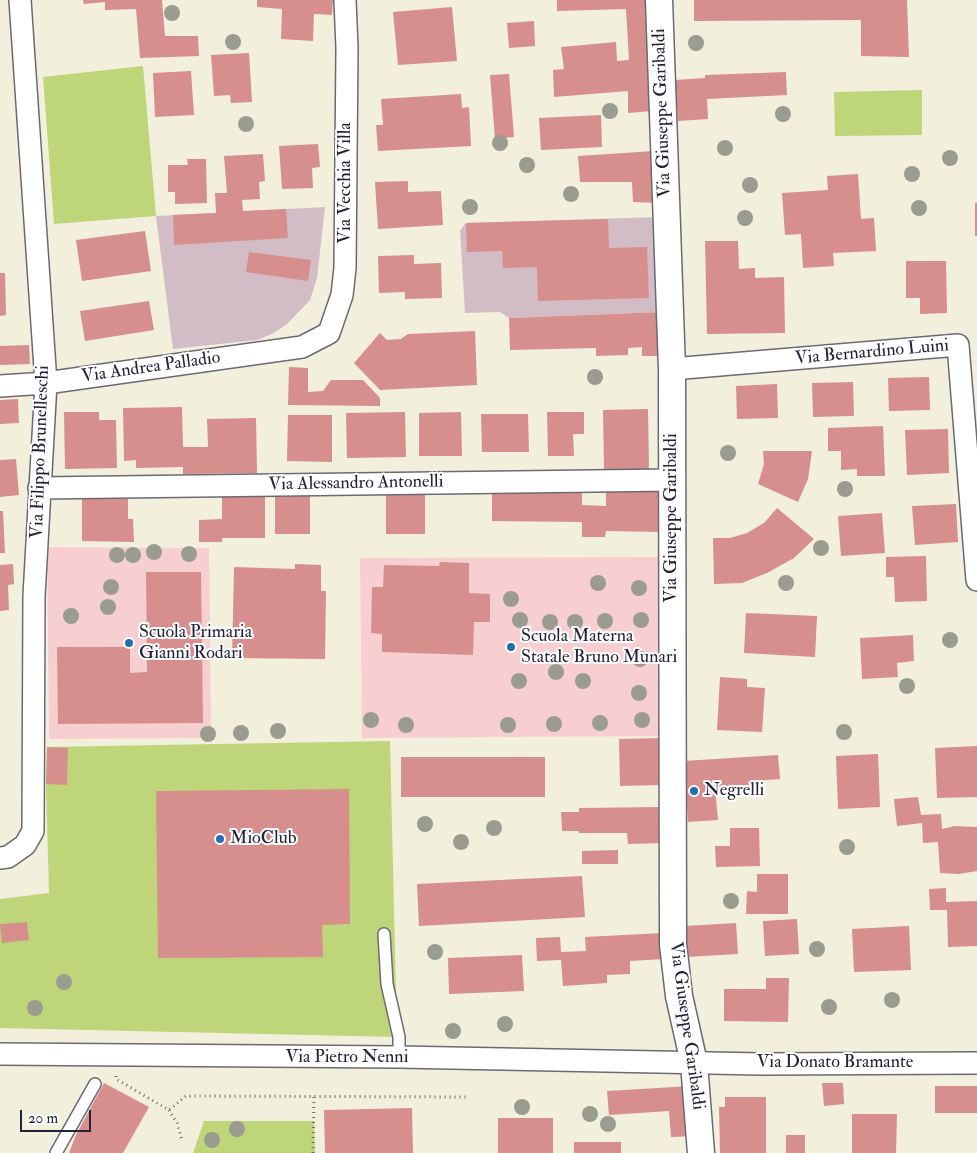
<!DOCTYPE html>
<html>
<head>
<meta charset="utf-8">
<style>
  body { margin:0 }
  #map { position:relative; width:977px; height:1153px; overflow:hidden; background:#f2efdc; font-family:"IM FELL Double Pica",serif }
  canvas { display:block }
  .scale { position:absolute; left:20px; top:1110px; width:71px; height:22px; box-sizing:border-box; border:2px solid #22223b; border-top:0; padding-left:6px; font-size:15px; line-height:18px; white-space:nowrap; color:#22223b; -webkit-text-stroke:4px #fff; paint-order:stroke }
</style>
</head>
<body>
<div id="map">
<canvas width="977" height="1153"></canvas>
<div class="scale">20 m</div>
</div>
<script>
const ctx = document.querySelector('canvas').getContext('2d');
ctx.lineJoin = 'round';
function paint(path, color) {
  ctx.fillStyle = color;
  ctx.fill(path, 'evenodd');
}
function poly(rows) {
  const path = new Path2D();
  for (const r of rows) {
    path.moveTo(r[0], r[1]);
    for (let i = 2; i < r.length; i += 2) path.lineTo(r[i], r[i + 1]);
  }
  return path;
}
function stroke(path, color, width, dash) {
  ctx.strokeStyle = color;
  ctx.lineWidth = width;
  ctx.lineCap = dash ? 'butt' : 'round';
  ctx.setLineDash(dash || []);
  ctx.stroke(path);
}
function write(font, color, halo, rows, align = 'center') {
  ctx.font = font + ' "IM FELL Double Pica",serif';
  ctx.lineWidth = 4;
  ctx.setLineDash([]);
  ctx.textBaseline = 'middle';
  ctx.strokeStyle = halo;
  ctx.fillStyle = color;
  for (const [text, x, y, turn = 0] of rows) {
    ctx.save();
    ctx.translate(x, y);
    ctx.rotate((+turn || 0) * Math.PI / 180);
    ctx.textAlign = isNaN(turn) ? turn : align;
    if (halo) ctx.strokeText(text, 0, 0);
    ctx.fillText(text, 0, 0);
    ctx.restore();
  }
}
const built = poly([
  [47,547,209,548,211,738,49,739],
  [660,557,661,736,362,738,360,558]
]);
const industrial = poly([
  [325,207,317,278,310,300,287,324,272,334,257,340,173,349,156,216],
  [659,217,662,312,509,318,500,312,465,313,460,230,466,223]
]);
const green = poly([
  [143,66,156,216,54,224,43,77],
  [922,90,922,135,835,136,834,92],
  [390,741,397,1037,0,1028,0,899,49,893,46,784,47,747],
  [204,1121,314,1121,315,1153,193,1153]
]);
const building = poly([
  [83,0,162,0,165,36,198,36,199,56,140,58,136,9,105,10,105,2,84,4],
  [257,0,333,0,332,15,314,14,313,41,281,39,282,9,257,7],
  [557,0,651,0,652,111,628,113,628,91,554,97,553,70,564,69,561,47,616,42,617,61,629,60,626,9,557,11],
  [694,0,907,0,909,57,861,56,861,20,694,21],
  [452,7,457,61,398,65,393,12],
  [534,21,535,46,509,48,507,23],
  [249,53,252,102,231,103,230,95,214,96,211,55],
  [191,71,194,115,155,117,153,73],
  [786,72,787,95,707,99,708,119,678,121,675,80,705,78,705,75],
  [509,74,514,137,495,139,490,75],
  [461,94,462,108,469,107,471,146,378,151,376,125,383,125,381,99],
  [601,115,602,147,541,150,539,118],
  [318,144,320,167,312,168,313,188,282,189,279,146],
  [654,151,658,203,633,202,632,182,580,182,578,156],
  [263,154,265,181,259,182,260,199,242,200,243,211,286,209,288,238,174,245,173,215,216,213,215,193,227,193,224,156],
  [187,159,206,159,207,203,175,204,175,192,168,192,168,165,188,165],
  [858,174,861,219,874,218,876,251,833,253,834,266,803,268,801,234,785,235,782,193,828,190,827,176],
  [408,181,408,192,441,191,443,225,378,229,375,182],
  [975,203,977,203,977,236,975,236],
  [608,219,609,248,647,247,649,298,538,301,537,267,503,268,502,251,467,252,466,223],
  [145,231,151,271,82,281,76,240],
  [705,241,738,241,739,269,755,268,755,278,784,277,785,333,707,334],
  [249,252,311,260,308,281,246,272],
  [414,255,414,264,441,263,442,298,405,299,405,292,379,293,378,256],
  [906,261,946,261,947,313,920,314,920,298,906,298],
  [0,273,5,273,6,315,0,316],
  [149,301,154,330,85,341,80,311],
  [662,312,664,356,642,356,642,347,628,348,628,355,596,356,596,348,510,350,509,318],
  [475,331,477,385,380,390,354,363,380,333,387,340,401,339,408,334],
  [29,345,30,364,0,365,0,346],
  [289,367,308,368,308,392,323,391,331,380,363,380,380,398,380,406,288,405],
  [929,377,930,410,889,411,888,378],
  [853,382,854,416,813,417,812,383],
  [777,384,778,418,737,419,736,386],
  [18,399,19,423,0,424,0,400],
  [182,407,183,447,208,447,207,419,256,418,257,473,183,474,183,467,136,468,136,460,124,461,123,408],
  [648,409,649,469,604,469,603,410],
  [64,412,99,412,99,420,116,420,117,468,65,469],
  [405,412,406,457,347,458,346,413],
  [461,412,462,456,419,456,419,413],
  [547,412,584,412,584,434,573,434,574,456,548,456],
  [481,414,528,414,529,452,482,452],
  [288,415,332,415,332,462,287,461],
  [883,426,885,476,857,476,857,469,841,470,841,451,828,451,828,428],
  [948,429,949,473,907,475,905,430],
  [763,451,812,451,808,479,798,502,758,484,764,464],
  [16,459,19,495,0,497,0,460],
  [492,490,582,491,582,505,606,506,606,490,660,490,660,532,606,531,605,537,582,537,582,522,492,521],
  [386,492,425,493,425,534,386,534],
  [275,495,310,495,310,534,275,534],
  [222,497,265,497,265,538,222,538,222,542,199,542,199,520,222,519],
  [82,498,128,498,128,519,133,519,134,542,82,541],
  [956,504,958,542,915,545,912,506],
  [777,508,814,539,794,558,767,573,742,583,714,584,713,538,730,538,747,533,764,523],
  [0,511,3,511,5,553,0,553],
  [882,513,885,553,841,556,838,516],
  [926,556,927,601,895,602,894,577,886,577,886,557],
  [440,562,469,563,469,593,490,594,490,622,474,622,473,655,382,652,382,634,371,633,372,587,383,587,384,565,439,566],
  [13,564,14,584,8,585,9,610,0,611,0,565],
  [295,564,321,565,321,591,326,591,325,659,232,658,234,567,295,569],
  [146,572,201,572,203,723,58,724,57,647,130,647,130,673,147,672],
  [746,613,817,616,815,657,744,653],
  [913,635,914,661,897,663,898,677,862,679,860,638],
  [720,677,747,679,747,687,765,688,762,732,717,730],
  [661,738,662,785,620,786,619,739],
  [977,746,977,797,937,798,935,748],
  [47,747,68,748,67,785,46,784],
  [878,754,880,807,838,809,836,756],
  [778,755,780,779,753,781,754,785,715,788,718,820,688,822,684,761],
  [401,757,545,757,545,797,401,797],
  [349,789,350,924,322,925,323,957,158,958,156,791],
  [918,797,921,815,941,814,942,829,955,826,977,827,977,871,959,874,940,873,938,842,923,843,922,823,897,826,894,799],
  [663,807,664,843,628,844,627,833,579,833,579,831,562,831,561,812,579,812,579,808],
  [730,828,759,828,760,866,716,867,715,846,730,846],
  [618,850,618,864,582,864,582,851],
  [757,874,788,874,788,914,746,914,747,891,757,892],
  [582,876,585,917,419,926,417,884],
  [946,888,946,902,977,901,977,946,948,947,947,910,930,910,929,889],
  [797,919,799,954,765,956,763,921],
  [27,922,29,940,2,943,0,924],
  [736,923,738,954,686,957,685,926],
  [909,926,911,970,854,972,852,929],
  [663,933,664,959,630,961,630,974,607,975,607,983,563,986,561,960,537,961,536,938,560,937,561,952,586,951,585,937],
  [522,955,524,991,449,994,448,958],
  [766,978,789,978,788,1022,724,1021,724,989,766,989],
  [104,1083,149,1107,123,1153,69,1153,76,1135],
  [822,1083,843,1083,844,1104,824,1106],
  [691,1086,694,1136,671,1137,669,1111,609,1115,607,1091],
  [935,1086,977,1086,977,1113,935,1113],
  [725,1097,766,1097,766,1153,720,1153,719,1107,725,1107],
  [412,1108,413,1153,325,1153,324,1110],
  [852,1114,897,1114,896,1153,852,1153],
  [498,1118,553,1118,553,1153,498,1153],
  [786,1135,805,1135,805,1153,786,1153],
  [574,1142,621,1142,621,1153,574,1153]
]);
const path = poly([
  [116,1076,116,1079,169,1110,186,1096,469,1097],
  [169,1110,177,1123,182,1141],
  [313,1153,314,1096]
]);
const service = poly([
  [384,934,387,984,399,1037,399,1057],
  [56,1153,95,1084]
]);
const minor = poly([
  [672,369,958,345,977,580],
  [0,386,46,383,302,347,329,333,342,295,345,268,347,48,345,0],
  [39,488,673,480],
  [0,858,8,857,25,845,33,831,34,596,46,383,20,0],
  [0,1054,399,1057,761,1064,977,1063]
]);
const tertiary = poly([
  [659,0,672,369,673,944,679,996,694,1063,701,1153]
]);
const trees = [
  [172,13],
  [233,42],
  [696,43],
  [610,111],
  [783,114],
  [246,124],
  [500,143],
  [725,148],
  [950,158],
  [527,165],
  [912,174],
  [750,185],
  [571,194],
  [470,207],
  [919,208],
  [745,218],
  [595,377],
  [728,453],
  [845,489],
  [821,548],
  [154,552],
  [189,554],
  [117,555],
  [133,555],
  [598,583],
  [786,583],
  [111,587],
  [639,588],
  [511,599],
  [108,607],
  [71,616],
  [520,620],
  [641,620],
  [605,621],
  [550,622],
  [575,622],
  [950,640],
  [640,659],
  [556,672],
  [519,681],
  [583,681],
  [907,686],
  [639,693],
  [371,720],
  [642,720],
  [600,723],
  [554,724],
  [406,725],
  [508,725],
  [278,731],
  [844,732],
  [241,733],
  [208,734],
  [425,824],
  [494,828],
  [461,842],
  [847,847],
  [731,901],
  [817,949],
  [435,952],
  [64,982],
  [892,1000],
  [829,1007],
  [35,1008],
  [505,1024],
  [453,1031],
  [522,1107],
  [590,1114],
  [608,1124],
  [237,1129],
  [212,1140]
];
const markers = [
  [129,643,5,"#1f6fb2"],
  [511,647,5,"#1f6fb2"],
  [694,791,5,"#1f6fb2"],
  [220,839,5,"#1f6fb2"]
];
const streetNames = [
  ["Via Giuseppe Garibaldi",663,113,-92],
  ["Via Vecchia Villa",346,183,-90],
  ["Via Bernardino Luini",872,353,-5],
  ["Via Andrea Palladio",151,368,-8],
  ["Via Filippo Brunelleschi",41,452,-88],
  ["Via Alessandro Antonelli",356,484,-1],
  ["Via Giuseppe Garibaldi",672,518,-90],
  ["Via Giuseppe Garibaldi",686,1026,82],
  ["Via Pietro Nenni",347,1058],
  ["Via Donato Bramante",835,1063]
];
const poiNames = [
  ["Scuola Primaria",139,633],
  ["Gianni Rodari",139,654],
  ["Scuola Materna",521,637],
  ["Statale Bruno Munari",521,658],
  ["Negrelli",704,791],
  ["MioClub",230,839]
];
paint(built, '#f7cfd1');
paint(industrial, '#d2bdc6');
paint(green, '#bed57a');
paint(building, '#d68f8d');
stroke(service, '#6b6a73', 14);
stroke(minor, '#6b6a73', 24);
stroke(tertiary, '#6b6a73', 29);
stroke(path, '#6b6a73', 3, [1, 4]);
stroke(service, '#fff', 11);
stroke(minor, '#fff', 21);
stroke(tertiary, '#fff', 26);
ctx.fillStyle = '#999c8e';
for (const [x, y] of trees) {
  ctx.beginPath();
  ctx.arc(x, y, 8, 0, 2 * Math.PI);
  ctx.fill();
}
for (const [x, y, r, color] of markers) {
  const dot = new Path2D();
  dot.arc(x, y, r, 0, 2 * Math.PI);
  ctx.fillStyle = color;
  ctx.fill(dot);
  stroke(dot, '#fff', 2);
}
write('18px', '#22223b', '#fff', streetNames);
write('18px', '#22223b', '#fff', poiNames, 'left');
</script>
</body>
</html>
